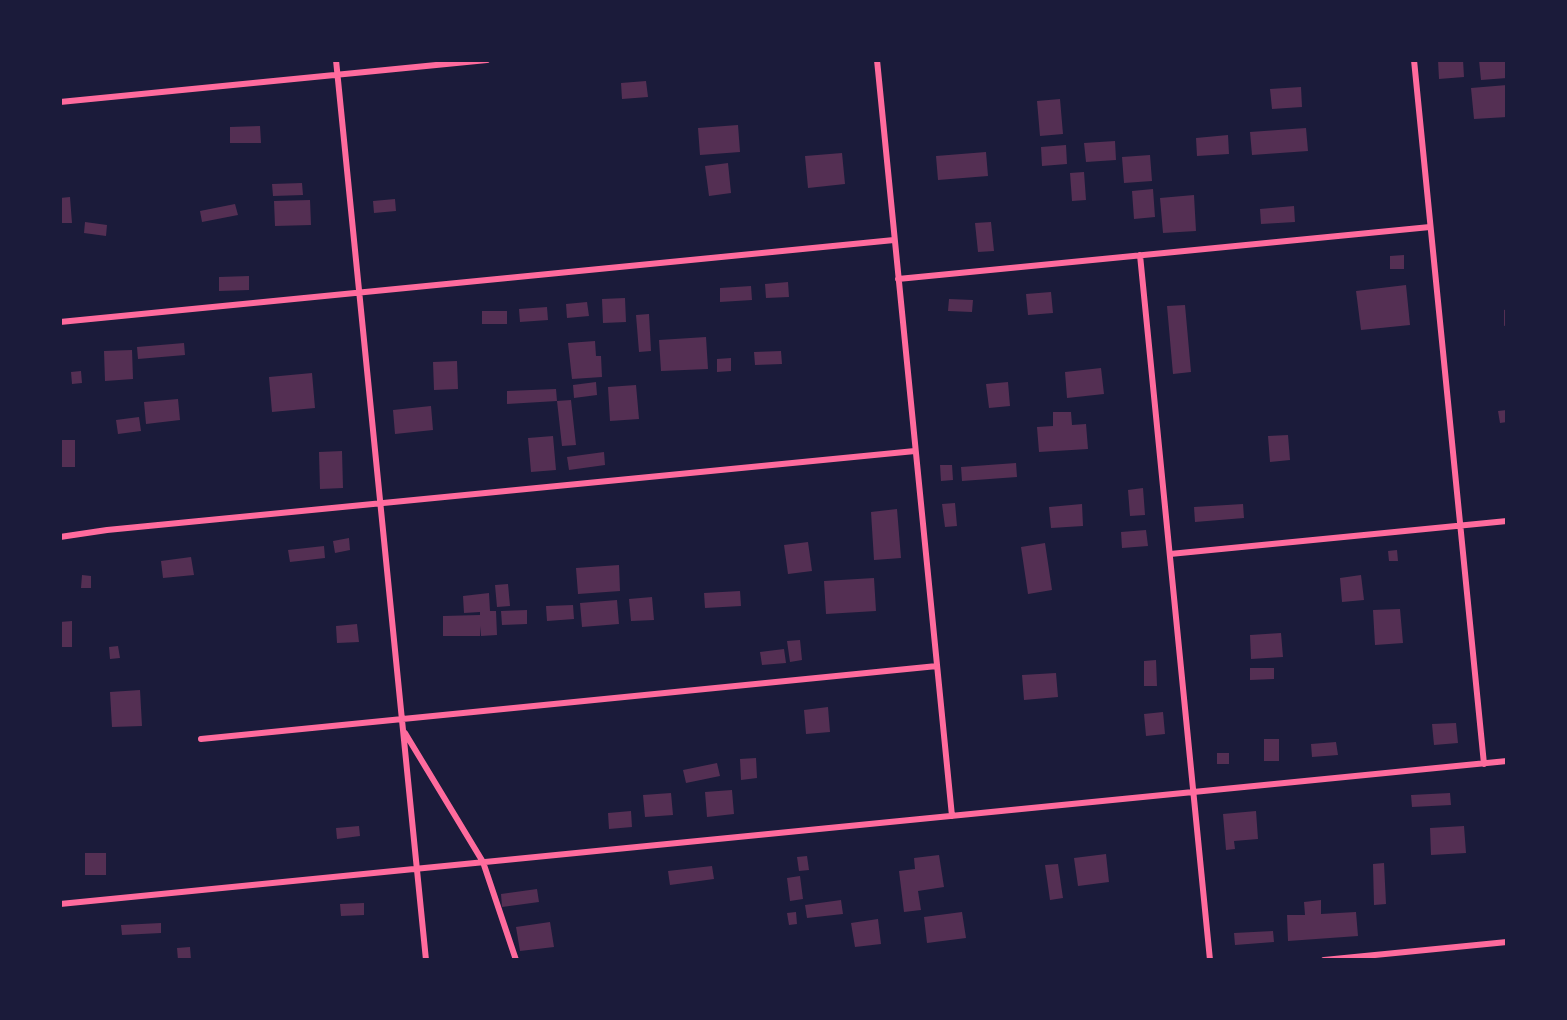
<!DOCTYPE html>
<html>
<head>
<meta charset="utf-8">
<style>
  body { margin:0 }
  #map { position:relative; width:1567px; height:1020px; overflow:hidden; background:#1b1b3a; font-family:Arial,sans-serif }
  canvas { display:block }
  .frame { position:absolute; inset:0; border:62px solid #1b1b3a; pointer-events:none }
</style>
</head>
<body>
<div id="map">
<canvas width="1567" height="1020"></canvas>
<div class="frame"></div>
</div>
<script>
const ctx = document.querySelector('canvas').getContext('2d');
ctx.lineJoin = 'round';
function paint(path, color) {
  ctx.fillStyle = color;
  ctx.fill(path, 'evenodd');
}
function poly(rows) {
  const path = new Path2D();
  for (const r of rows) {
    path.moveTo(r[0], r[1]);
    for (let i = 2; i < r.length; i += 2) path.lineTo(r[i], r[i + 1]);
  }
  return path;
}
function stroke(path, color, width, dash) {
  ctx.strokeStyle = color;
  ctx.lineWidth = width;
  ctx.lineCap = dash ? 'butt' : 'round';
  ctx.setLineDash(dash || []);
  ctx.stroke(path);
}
const building = poly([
  [1438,60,1463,60,1464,77,1439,79],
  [1479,60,1507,60,1507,78,1481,80],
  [646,81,648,97,622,99,621,83],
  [1507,85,1507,117,1474,119,1471,88],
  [1301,87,1302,107,1272,109,1270,89],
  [1060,99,1063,134,1040,136,1037,101],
  [738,125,740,152,700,155,698,128],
  [260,126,261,143,230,143,230,127],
  [1306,128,1308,151,1252,155,1250,132],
  [1228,135,1229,154,1197,156,1196,138],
  [1115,141,1116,160,1086,162,1084,143],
  [1066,145,1067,164,1042,166,1041,147],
  [986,152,988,176,938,180,936,156],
  [842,153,845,184,808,188,805,156],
  [1150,155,1152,181,1124,183,1122,157],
  [728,163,731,193,709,196,705,166],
  [1084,172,1086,200,1072,201,1070,173],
  [302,183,303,195,273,196,272,184],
  [1153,189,1155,217,1134,219,1132,191],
  [1194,195,1196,231,1163,233,1160,198],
  [70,197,72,223,60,223,60,198],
  [395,199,396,211,374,213,373,201],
  [310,200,311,225,275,226,274,201],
  [235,204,238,215,202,222,200,211],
  [1294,206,1295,222,1261,224,1260,209],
  [85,222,107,225,106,236,84,233],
  [991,222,994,251,978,252,975,223],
  [1404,255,1404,269,1390,269,1390,256],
  [249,276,249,290,219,291,219,277],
  [788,282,789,297,766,298,765,284],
  [1406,285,1410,325,1361,330,1356,291],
  [751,286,752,300,720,302,720,288],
  [1051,292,1053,313,1028,315,1026,294],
  [625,298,626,322,603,323,602,299],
  [949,299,973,300,972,312,948,311],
  [587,302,589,316,567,318,566,304],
  [1185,305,1191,372,1173,374,1167,306],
  [547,307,548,320,520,322,519,309],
  [1507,309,1507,325,1504,326,1504,310],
  [482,311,507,311,507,324,482,324],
  [649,314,651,351,639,352,636,315],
  [706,337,708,369,661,371,659,340],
  [595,341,596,356,601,356,602,377,572,379,568,343],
  [184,343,185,355,138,359,137,347],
  [132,350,133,379,105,381,104,351],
  [781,351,782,364,755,365,754,352],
  [731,358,731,371,717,372,717,359],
  [457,361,458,389,434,390,433,362],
  [1101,368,1104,394,1067,398,1065,372],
  [81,371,82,383,72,384,71,372],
  [312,373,315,408,272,412,269,377],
  [596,382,597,395,574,398,573,385],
  [1008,382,1010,406,989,408,986,384],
  [636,385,639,419,610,421,608,387],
  [556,389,557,401,507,404,507,391],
  [178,399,180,420,146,424,144,402],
  [571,400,576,445,562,446,557,401],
  [431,406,433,430,395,434,393,410],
  [1507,410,1507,422,1500,423,1498,411],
  [1053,412,1071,412,1072,425,1086,424,1088,449,1039,452,1037,427,1053,426],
  [139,417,141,431,118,434,116,420],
  [1288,435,1290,460,1270,462,1268,436],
  [553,436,556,470,531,472,528,438],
  [60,440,75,440,75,467,60,467],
  [342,451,343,488,320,489,319,452],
  [604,452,605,465,569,470,567,457],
  [1016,463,1017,477,962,481,961,467],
  [940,465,952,465,953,480,941,481],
  [1143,488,1145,515,1130,516,1128,490],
  [955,503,957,526,945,527,942,504],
  [1082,504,1083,526,1051,528,1049,507],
  [1243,504,1244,518,1195,522,1194,507],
  [897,509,901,558,874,560,871,512],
  [1146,530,1148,546,1122,548,1121,532],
  [349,538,350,550,335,553,333,541],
  [808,542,812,571,788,574,784,545],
  [1045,543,1052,590,1028,594,1021,547],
  [324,546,325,558,290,562,288,550],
  [1397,550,1398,561,1389,561,1388,551],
  [191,557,194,575,163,578,161,561],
  [619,565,620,591,578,594,576,568],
  [82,575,91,576,91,588,81,588],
  [1361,575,1364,600,1342,602,1340,578],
  [874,578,876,611,826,614,824,581],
  [508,584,510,606,497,607,495,585],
  [740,591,741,606,705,608,704,593],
  [489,593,490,611,496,611,497,635,481,636,481,626,480,636,443,636,443,616,480,615,480,612,464,613,463,596],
  [652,597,654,620,631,621,629,599],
  [617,600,619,624,582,627,580,603],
  [573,605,574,619,547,621,546,606],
  [1400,609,1403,643,1375,645,1373,610],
  [527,610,527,624,502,625,501,611],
  [72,621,72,647,60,647,60,622],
  [357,624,359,642,337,643,336,626],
  [1281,633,1283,657,1251,659,1250,635],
  [800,640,802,660,790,662,787,641],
  [118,646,120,658,110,659,109,647],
  [784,649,786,663,762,665,760,652],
  [1156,660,1157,686,1144,686,1144,661],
  [1250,668,1274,668,1274,679,1250,680],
  [1056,673,1058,697,1024,700,1022,675],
  [140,690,142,726,112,727,110,692],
  [828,707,830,732,806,734,804,710],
  [1163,712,1165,734,1146,736,1144,714],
  [1456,723,1458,743,1434,745,1432,724],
  [1264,739,1279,739,1279,761,1264,761],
  [1336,742,1338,755,1312,757,1311,744],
  [1217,753,1229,753,1229,764,1217,764],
  [756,758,757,778,741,780,740,759],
  [717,763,720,776,686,783,683,770],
  [732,790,734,814,707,817,705,792],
  [671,793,673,815,645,817,643,795],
  [1450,793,1451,805,1412,807,1411,795],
  [631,811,632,827,609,829,608,813],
  [1256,811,1258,839,1234,841,1235,849,1226,850,1223,814],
  [359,826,360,836,337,839,336,828],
  [1464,826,1466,853,1431,855,1430,828],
  [85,853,106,853,106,875,85,875],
  [1106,854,1109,882,1078,886,1074,858],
  [939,855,944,887,918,891,921,910,904,912,899,871,915,869,914,858],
  [807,856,809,870,799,871,797,857],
  [1384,863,1386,904,1374,905,1373,864],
  [1058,864,1063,898,1050,900,1045,865],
  [712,866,714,879,670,885,668,871],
  [800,876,803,899,790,901,787,878],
  [537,889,539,902,502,907,501,894],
  [841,900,843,914,807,918,805,905],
  [1321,900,1321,914,1356,912,1358,936,1288,941,1287,915,1305,915,1304,902],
  [364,903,364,915,341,916,340,904],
  [796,912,797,924,789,925,787,913],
  [962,912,966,938,927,943,924,917],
  [878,919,881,944,855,947,851,923],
  [550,922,554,947,520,951,516,927],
  [161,923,161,933,122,935,121,925],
  [1273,931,1274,942,1235,945,1234,933],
  [190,947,191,960,178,960,177,948]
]);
const minor = poly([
  [336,60,426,960],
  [877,60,952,816],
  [1414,60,1484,764],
  [60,102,487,60],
  [1140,255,1210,960],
  [898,279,1430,227],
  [60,322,894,240],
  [60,537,107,530,915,451],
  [1170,554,1507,521],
  [405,733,483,862,516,960],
  [201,739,937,666],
  [60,904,1507,761],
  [1324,960,1507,942]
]);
paint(building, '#542f53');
stroke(minor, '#ff6b9d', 6);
</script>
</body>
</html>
